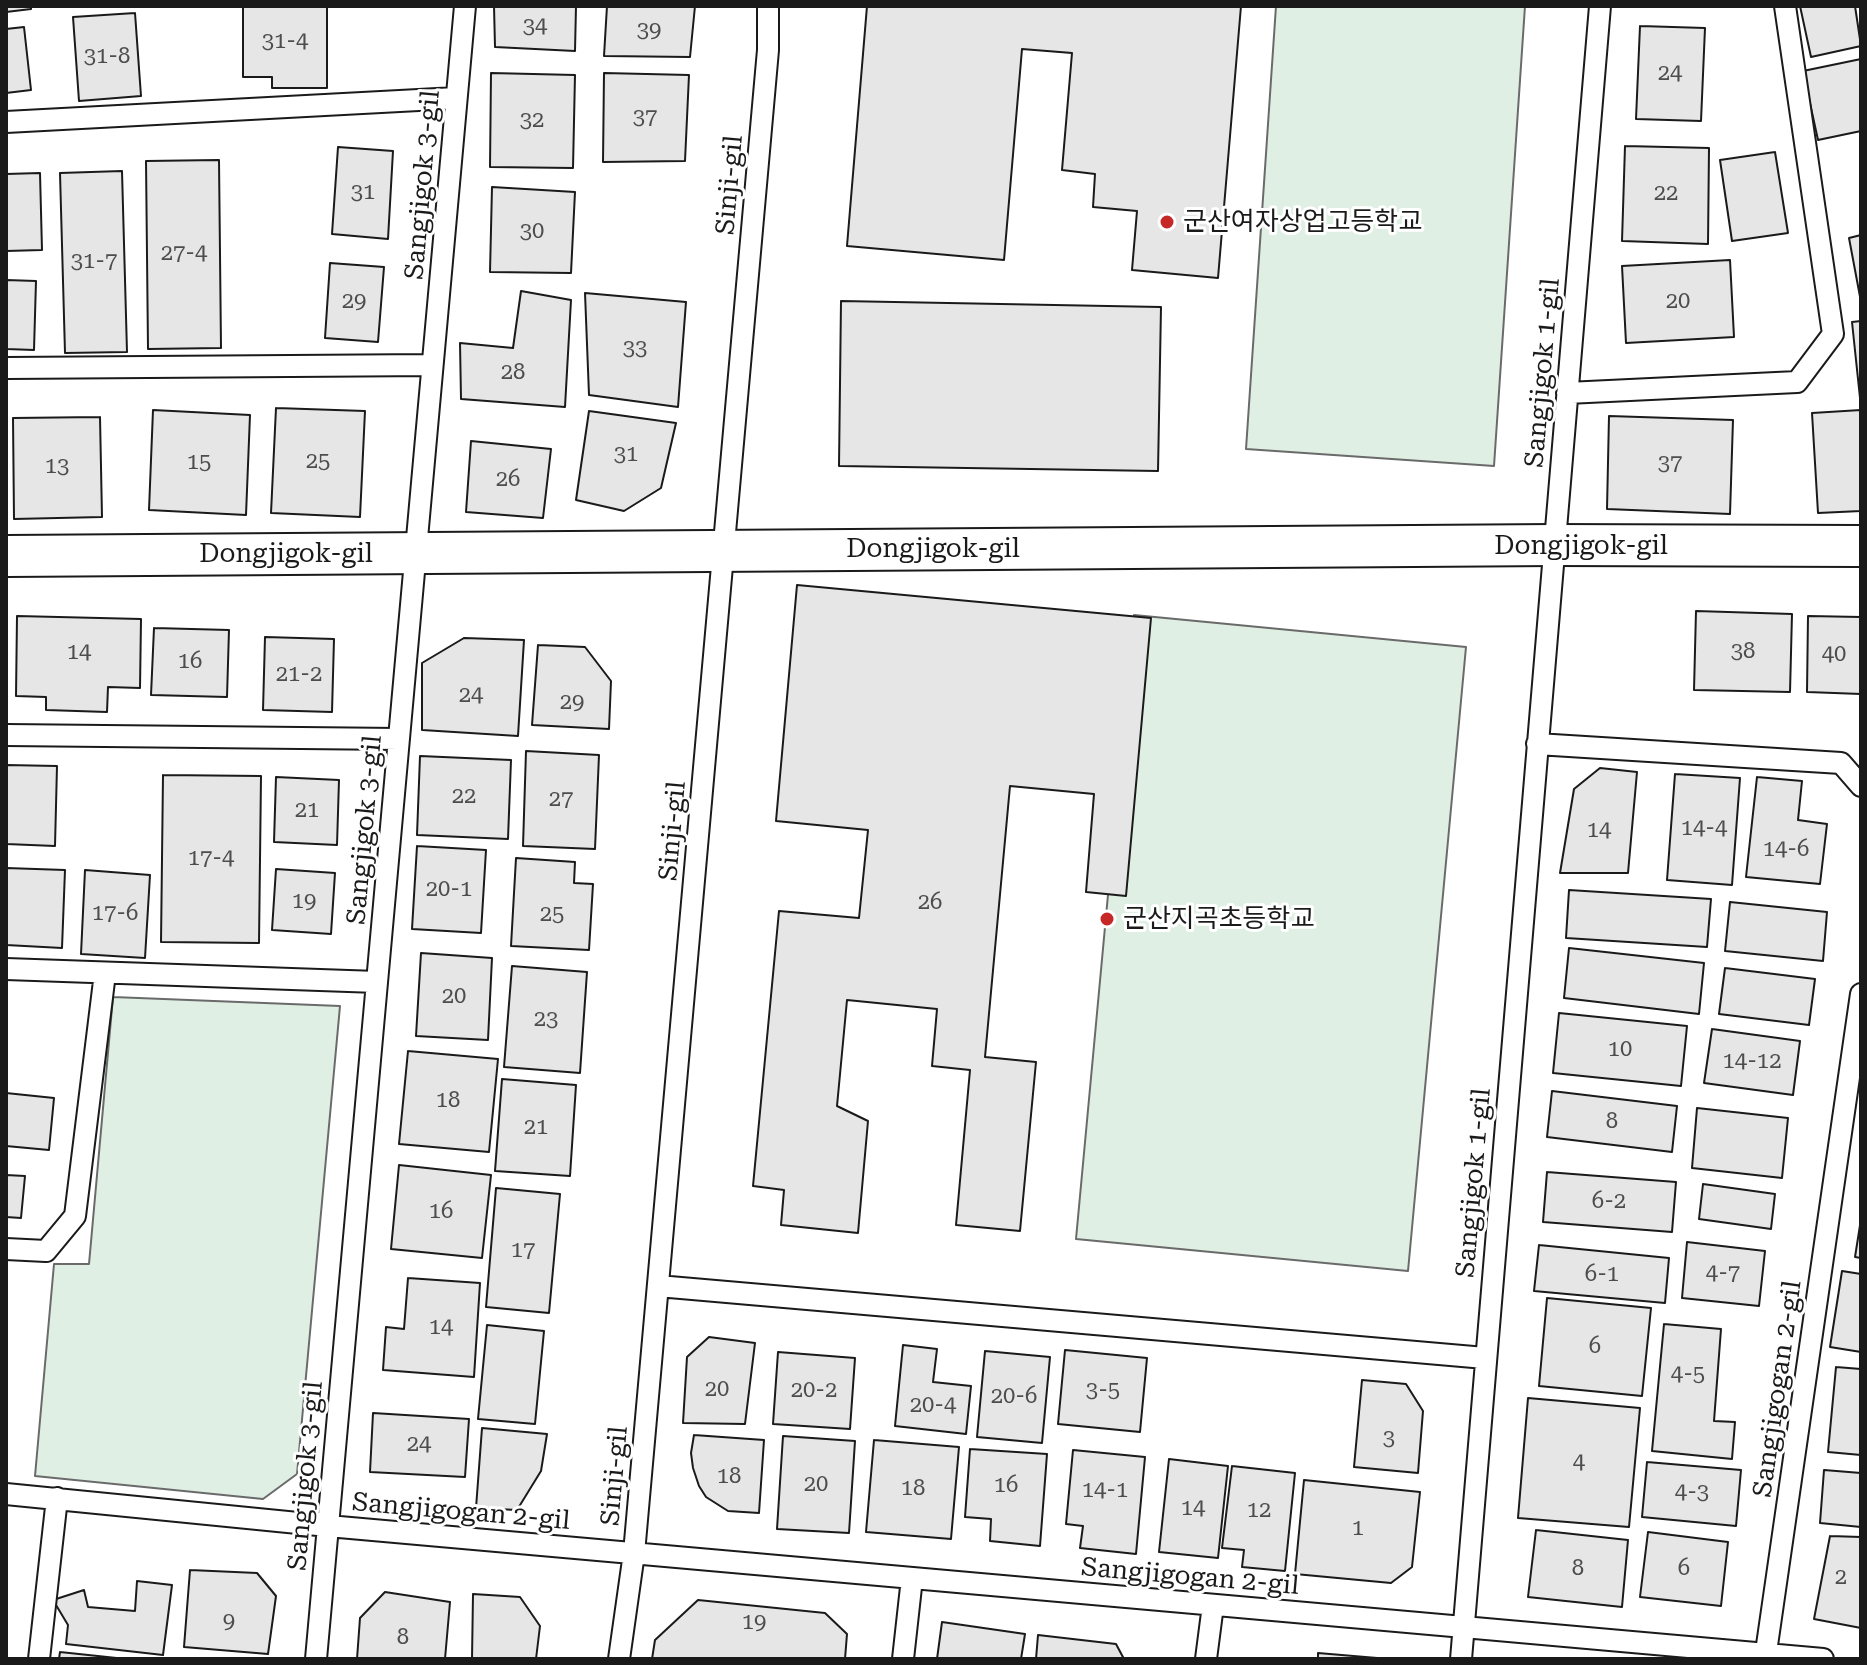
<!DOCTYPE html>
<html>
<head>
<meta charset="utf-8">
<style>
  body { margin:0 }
  #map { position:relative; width:1867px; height:1665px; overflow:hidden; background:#fff; font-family:"Roboto Serif",serif }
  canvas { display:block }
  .frame { position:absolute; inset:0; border:8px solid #1a1a1a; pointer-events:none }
</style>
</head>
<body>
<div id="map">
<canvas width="1867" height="1665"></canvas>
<div class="frame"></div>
</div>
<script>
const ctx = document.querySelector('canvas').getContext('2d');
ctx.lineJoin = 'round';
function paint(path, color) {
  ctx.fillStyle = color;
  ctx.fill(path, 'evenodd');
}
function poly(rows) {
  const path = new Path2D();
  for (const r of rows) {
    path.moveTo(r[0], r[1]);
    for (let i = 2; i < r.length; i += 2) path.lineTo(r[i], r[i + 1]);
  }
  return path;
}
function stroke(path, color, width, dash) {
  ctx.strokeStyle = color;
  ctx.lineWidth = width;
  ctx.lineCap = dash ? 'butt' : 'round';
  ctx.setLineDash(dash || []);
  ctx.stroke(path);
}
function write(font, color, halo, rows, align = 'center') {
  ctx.font = font + ' "Roboto Serif","Noto Sans KR",serif';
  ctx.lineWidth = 6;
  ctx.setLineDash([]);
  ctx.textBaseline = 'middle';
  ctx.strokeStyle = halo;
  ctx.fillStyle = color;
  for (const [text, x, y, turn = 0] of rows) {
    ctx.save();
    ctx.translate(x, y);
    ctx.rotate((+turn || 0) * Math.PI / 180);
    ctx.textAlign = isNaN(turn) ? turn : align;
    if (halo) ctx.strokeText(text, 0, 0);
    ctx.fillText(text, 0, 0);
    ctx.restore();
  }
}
const green = poly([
  [1276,6,1525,6,1494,466,1246,449,1276,6],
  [1134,615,1466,647,1408,1271,1076,1239,1134,615],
  [113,997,340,1006,297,1474,263,1499,35,1476,54,1264,89,1264,113,997]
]);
const building = poly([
  [6,6,31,6,31,9,6,12,6,6],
  [494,6,576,6,575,51,495,47,494,6],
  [607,6,695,6,690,57,604,56,607,6],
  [867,6,1241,6,1218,278,1132,270,1137,211,1093,207,1095,174,1062,170,1072,53,1022,49,1004,260,847,246,867,6],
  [1800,6,1855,6,1861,46,1811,57,1800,6],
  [243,7,327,7,327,88,272,88,272,77,243,77,243,7],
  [135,13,141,96,79,101,73,17,135,13],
  [1640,26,1705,28,1701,121,1636,119,1640,26],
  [24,27,31,90,6,93,6,29,24,27],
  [1861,59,1861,131,1818,140,1803,71,1861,59],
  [491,73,575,75,573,168,490,167,491,73],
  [604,73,689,75,685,161,603,162,604,73],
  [1625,146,1709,148,1708,244,1622,241,1625,146],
  [338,147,393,151,388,239,332,234,338,147],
  [1775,152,1788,233,1732,241,1720,160,1775,152],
  [219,160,221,348,148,349,146,161,219,160],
  [122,171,127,352,65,353,60,173,122,171],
  [40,173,42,250,6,251,6,174,40,173],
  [492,187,575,192,571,273,490,272,492,187],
  [1861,235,1861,302,1849,238,1861,235],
  [1730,260,1734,337,1626,343,1622,266,1730,260],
  [330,263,384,267,378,342,325,338,330,263],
  [6,280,36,281,34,350,6,349,6,280],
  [521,291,571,300,565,407,461,399,460,343,513,348,521,291],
  [585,293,686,302,678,407,589,395,585,293],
  [841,301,1161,307,1158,471,839,466,841,301],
  [1861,321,1861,398,1860,398,1852,322,1861,321],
  [276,408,365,411,360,517,271,513,276,408],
  [153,410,250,415,246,515,149,510,153,410],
  [1861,410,1861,511,1818,513,1812,413,1861,410],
  [589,411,676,423,661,488,624,511,576,500,589,411],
  [1609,416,1733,420,1730,514,1607,509,1609,416],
  [100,417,102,517,14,519,13,418,100,417],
  [471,441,551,449,543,518,466,512,471,441],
  [797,585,1151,618,1126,896,1086,892,1094,794,1010,786,985,1057,1036,1062,1020,1231,956,1225,970,1070,932,1066,937,1009,847,1000,837,1106,868,1121,858,1233,781,1225,784,1190,753,1186,779,911,859,918,868,830,776,821,797,585],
  [1696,611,1792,614,1790,692,1694,690,1696,611],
  [17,616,141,619,140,688,108,687,107,712,46,710,46,697,16,696,17,616],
  [1808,616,1861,617,1861,694,1807,692,1808,616],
  [154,628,229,630,227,697,151,695,154,628],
  [265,637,334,639,332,712,263,710,265,637],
  [464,638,524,640,518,736,422,730,422,663,464,638],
  [538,645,585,647,611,681,609,729,532,725,538,645],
  [526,751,599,755,595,849,523,846,526,751],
  [420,756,511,760,508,839,417,835,420,756],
  [6,765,57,766,55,846,6,844,6,765],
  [1600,768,1637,772,1628,873,1560,873,1574,789,1600,768],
  [1675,774,1740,778,1732,885,1667,880,1675,774],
  [163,775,261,776,259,943,161,942,163,775],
  [276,777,339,780,337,845,274,842,276,777],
  [1757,777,1802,781,1798,820,1827,824,1820,884,1746,877,1757,777],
  [417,846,486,850,481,933,412,929,417,846],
  [516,858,575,862,574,883,593,884,589,950,511,946,516,858],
  [6,868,65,870,62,948,6,945,6,868],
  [276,869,335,873,331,934,272,930,276,869],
  [85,870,150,875,145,958,81,954,85,870],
  [1569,890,1711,899,1707,947,1566,938,1569,890],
  [1730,902,1827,912,1823,961,1725,951,1730,902],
  [1569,948,1704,963,1699,1014,1564,998,1569,948],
  [421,953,492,958,488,1040,416,1036,421,953],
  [512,966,587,972,580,1073,504,1067,512,966],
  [1725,968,1815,979,1809,1025,1719,1014,1725,968],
  [1559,1013,1687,1026,1681,1086,1553,1073,1559,1013],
  [1712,1029,1800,1041,1793,1095,1704,1083,1712,1029],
  [408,1051,498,1059,489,1152,399,1144,408,1051],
  [502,1079,576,1085,570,1176,495,1171,502,1079],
  [1552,1091,1677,1106,1672,1152,1547,1137,1552,1091],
  [6,1093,54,1098,49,1150,6,1146,6,1093],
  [1697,1108,1788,1118,1782,1178,1692,1168,1697,1108],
  [399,1165,491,1175,482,1258,391,1249,399,1165],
  [1547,1172,1676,1182,1672,1232,1543,1222,1547,1172],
  [6,1175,25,1176,21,1218,6,1217,6,1175],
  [1703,1184,1775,1194,1771,1229,1699,1219,1703,1184],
  [496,1188,560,1194,549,1313,486,1307,496,1188],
  [1861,1219,1861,1258,1855,1257,1861,1219],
  [1687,1242,1765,1251,1759,1306,1682,1298,1687,1242],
  [1539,1245,1669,1258,1665,1303,1534,1291,1539,1245],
  [1842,1271,1861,1274,1861,1352,1830,1347,1842,1271],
  [408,1278,480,1283,474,1377,383,1370,386,1327,404,1329,408,1278],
  [1547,1298,1651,1308,1642,1396,1539,1386,1547,1298],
  [1664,1324,1721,1329,1714,1421,1735,1422,1732,1459,1652,1451,1664,1324],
  [487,1325,544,1331,535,1424,478,1419,487,1325],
  [709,1337,755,1343,745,1424,683,1423,687,1357,709,1337],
  [903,1345,937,1349,933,1382,971,1386,966,1434,895,1426,903,1345],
  [1065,1350,1147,1358,1140,1432,1058,1424,1065,1350],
  [985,1351,1050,1357,1042,1443,977,1437,985,1351],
  [778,1352,855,1358,850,1429,773,1424,778,1352],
  [1836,1367,1861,1369,1861,1455,1828,1452,1836,1367],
  [1362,1380,1406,1384,1423,1411,1418,1473,1354,1467,1362,1380],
  [1528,1398,1640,1408,1629,1527,1518,1518,1528,1398],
  [373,1413,469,1419,465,1477,370,1472,373,1413],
  [482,1428,547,1434,541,1471,517,1510,476,1508,482,1428],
  [694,1435,764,1440,759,1513,728,1511,706,1497,699,1486,693,1468,691,1453,694,1435],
  [783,1436,855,1441,849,1533,777,1529,783,1436],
  [874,1440,959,1447,951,1539,866,1532,874,1440],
  [970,1449,1047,1454,1040,1546,990,1541,991,1519,965,1517,970,1449],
  [1073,1450,1145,1457,1136,1554,1080,1548,1083,1526,1066,1524,1073,1450],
  [1169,1459,1228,1466,1218,1558,1159,1552,1169,1459],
  [1647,1462,1741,1470,1736,1526,1642,1517,1647,1462],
  [1232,1466,1295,1473,1285,1571,1242,1567,1244,1550,1222,1548,1232,1466],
  [1824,1470,1861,1473,1861,1527,1820,1523,1824,1470],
  [1304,1480,1420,1492,1412,1567,1391,1583,1295,1574,1304,1480],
  [1536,1530,1628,1540,1622,1607,1528,1597,1536,1530],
  [1648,1532,1728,1542,1721,1606,1640,1597,1648,1532],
  [1830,1536,1861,1537,1861,1628,1814,1619,1830,1536],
  [190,1570,257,1573,276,1596,268,1654,184,1647,190,1570],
  [137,1581,172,1585,163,1655,66,1644,68,1625,53,1600,84,1590,88,1607,135,1611,137,1581],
  [385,1592,450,1602,445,1659,357,1659,360,1618,385,1592],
  [473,1594,520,1597,540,1626,536,1659,472,1659,473,1594],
  [698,1600,825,1613,847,1634,845,1659,652,1659,655,1640,698,1600],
  [942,1622,1025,1634,1021,1659,937,1659,942,1622],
  [1038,1635,1116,1644,1124,1659,1036,1659,1038,1635],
  [60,1652,126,1659,59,1659,60,1652],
  [1318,1653,1389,1659,1318,1659,1318,1653]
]);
const lane = poly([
  [6,122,456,98],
  [6,368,432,365],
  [1567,393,1797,382,1833,334,1785,6],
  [6,735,399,739],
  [1537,744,1841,763,1861,786],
  [6,969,377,982],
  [6,1249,46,1251,75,1216,105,973],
  [658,1286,1485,1358],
  [6,1494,328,1526,1823,1659],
  [39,1659,57,1498],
  [316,1659,465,6],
  [619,1659,634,1553,768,50,768,6],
  [903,1659,912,1578],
  [1206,1659,1213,1605],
  [1461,1659,1600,6],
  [1765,1659,1861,994]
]);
const street = poly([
  [6,556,1554,545,1861,546]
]);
const markers = [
  [1167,222,8,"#c62828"],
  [1107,919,8,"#c62828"]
];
const numberNames = [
  ["34",535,27],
  ["39",649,31],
  ["31-4",285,42],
  ["31-8",107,57],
  ["24",1670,74],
  ["37",645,118],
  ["32",532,121],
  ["31",363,193],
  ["22",1666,194],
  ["30",532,232],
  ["27-4",184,254],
  ["31-7",94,262],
  ["29",354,302],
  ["20",1678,302],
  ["33",635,349],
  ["28",513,373],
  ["31",626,455],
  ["25",318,462],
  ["15",199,463],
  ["37",1670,464],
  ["13",57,467],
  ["26",508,480],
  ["38",1743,652],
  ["14",79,653],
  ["40",1834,655],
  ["16",190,662],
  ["21-2",299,675],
  ["24",471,696],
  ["29",572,703],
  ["22",464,797],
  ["27",561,800],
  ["21",307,811],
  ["14-4",1704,829],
  ["14",1599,831],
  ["14-6",1786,850],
  ["17-4",211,859],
  ["20-1",449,890],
  ["19",304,902],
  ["26",930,903],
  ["17-6",115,914],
  ["25",552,915],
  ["20",454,997],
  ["23",546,1020],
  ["10",1620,1050],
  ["14-12",1752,1062],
  ["18",448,1101],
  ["8",1612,1122],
  ["21",536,1128],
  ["6-2",1609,1202],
  ["16",441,1212],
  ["17",523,1251],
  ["4-7",1723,1274],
  ["6-1",1602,1275],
  ["14",441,1328],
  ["6",1595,1347],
  ["4-5",1688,1375],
  ["20",717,1390],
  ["20-2",814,1391],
  ["3-5",1103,1391],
  ["20-6",1014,1397],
  ["20-4",933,1406],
  ["3",1389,1439],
  ["24",419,1445],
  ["4",1579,1463],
  ["18",729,1477],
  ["20",816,1485],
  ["16",1006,1486],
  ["18",913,1489],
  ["14-1",1105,1491],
  ["4-3",1692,1493],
  ["14",1193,1509],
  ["12",1259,1511],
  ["1",1358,1529],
  ["8",1578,1569],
  ["6",1684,1569],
  ["2",1841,1578],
  ["9",229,1622],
  ["19",754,1623],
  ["8",403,1638]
];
const streetNames = [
  ["Sangjigok 3-gil",423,185,-85],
  ["Sinji-gil",730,185,-85],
  ["Sangjigok 1-gil",1543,373,-85],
  ["Dongjigok-gil",1581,546],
  ["Dongjigok-gil",933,549],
  ["Dongjigok-gil",286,554],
  ["Sangjigok 3-gil",365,830,-85],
  ["Sinji-gil",673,831,-85],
  ["Sangjigok 1-gil",1474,1183,-85],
  ["Sangjigogan 2-gil",1778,1389,-82],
  ["Sangjigok 3-gil",306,1476,-85],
  ["Sinji-gil",615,1476,-85],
  ["Sangjigogan 2-gil",461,1512,5],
  ["Sangjigogan 2-gil",1190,1577,5]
];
const poiNames = [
  ["군산여자상업고등학교",1183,222],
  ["군산지곡초등학교",1123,919]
];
paint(green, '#e0efe3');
stroke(green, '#6a6a6a', 2);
paint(building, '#e6e6e6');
stroke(building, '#1a1a1a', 2);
stroke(lane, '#1a1a1a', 24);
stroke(street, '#1a1a1a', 44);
stroke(lane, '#fff', 20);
stroke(street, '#fff', 40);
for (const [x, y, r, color] of markers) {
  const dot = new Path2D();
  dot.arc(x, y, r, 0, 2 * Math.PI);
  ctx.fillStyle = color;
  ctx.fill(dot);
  stroke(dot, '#fff', 3);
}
write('22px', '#4d4d4d', null, numberNames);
write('26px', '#1a1a1a', '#fff', streetNames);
write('26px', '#1a1a1a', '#fff', poiNames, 'left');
</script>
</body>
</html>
